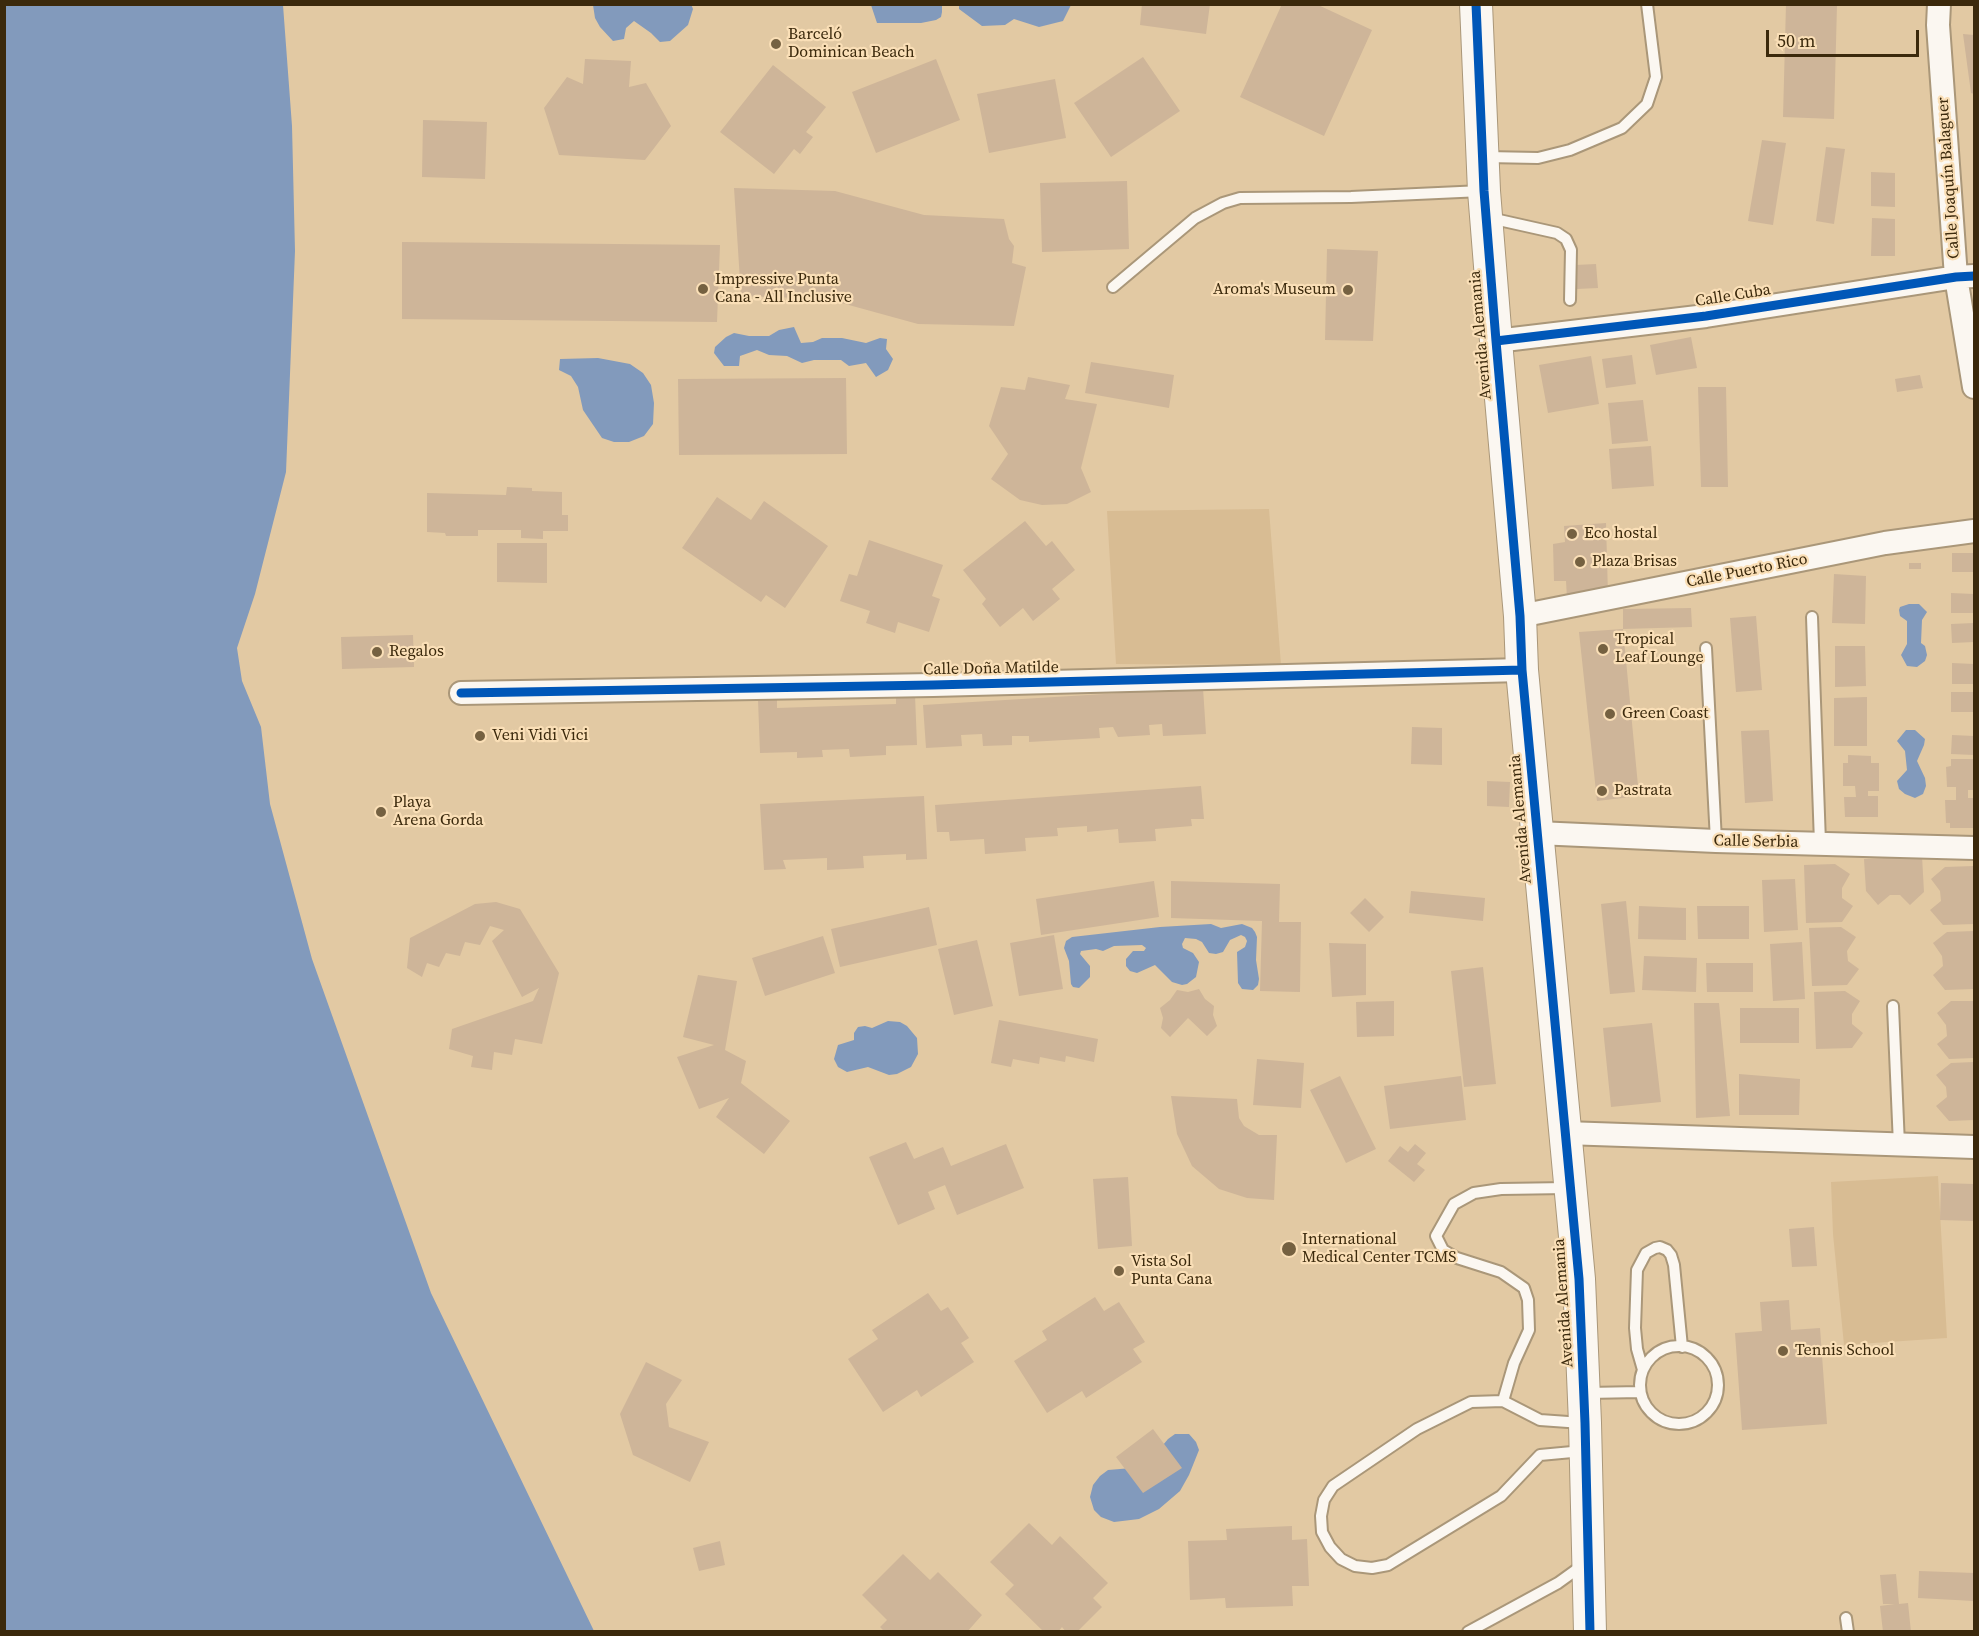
<!DOCTYPE html>
<html>
<head>
<meta charset="utf-8">
<style>
  body { margin:0 }
  #map { position:relative; width:1979px; height:1636px; overflow:hidden; background:#e2c9a3; font-family:"Source Serif 4",serif }
  canvas { display:block }
  .frame { position:absolute; inset:0; border:6px solid #3b290c; pointer-events:none }
  .scale { position:absolute; left:1766px; top:30px; width:153px; height:27px; box-sizing:border-box; border:3px solid #3b290c; border-top:0; padding-left:8px; font-size:18px; line-height:21px; white-space:nowrap; color:#3b290c; -webkit-text-stroke:4px #fadfb7; paint-order:stroke }
</style>
</head>
<body>
<div id="map">
<canvas width="1979" height="1636"></canvas>
<div class="frame"></div>
<div class="scale">50 m</div>
</div>
<script>
const ctx = document.querySelector('canvas').getContext('2d');
ctx.lineJoin = 'round';
function paint(path, color) {
  ctx.fillStyle = color;
  ctx.fill(path, 'evenodd');
}
function poly(rows) {
  const path = new Path2D();
  for (const r of rows) {
    if (r.length === 3) {
      path.moveTo(r[0] + r[2], r[1]);
      path.arc(r[0], r[1], r[2], 0, 2 * Math.PI);
      continue;
    }
    path.moveTo(r[0], r[1]);
    for (let i = 2; i < r.length; i += 2) path.lineTo(r[i], r[i + 1]);
  }
  return path;
}
function stroke(path, color, width, dash) {
  ctx.strokeStyle = color;
  ctx.lineWidth = width;
  ctx.lineCap = dash ? 'butt' : 'round';
  ctx.setLineDash(dash || []);
  ctx.stroke(path);
}
function write(font, color, halo, rows, align = 'center') {
  ctx.font = font + ' "Source Serif 4",serif';
  ctx.lineWidth = 4.5;
  ctx.setLineDash([]);
  ctx.textBaseline = 'middle';
  ctx.strokeStyle = halo;
  ctx.fillStyle = color;
  for (const [text, x, y, turn = 0] of rows) {
    ctx.save();
    ctx.translate(x, y);
    ctx.rotate((+turn || 0) * Math.PI / 180);
    ctx.textAlign = isNaN(turn) ? turn : align;
    if (halo) ctx.strokeText(text, 0, 0);
    ctx.fillText(text, 0, 0);
    ctx.restore();
  }
}
const green = poly([
  [1269,509,1281,665,1116,664,1107,511],
  [1938,1176,1947,1338,1844,1345,1833,1234,1831,1182]
]);
const water = poly([
  [5,4,283,5,292,126,295,251,286,472,255,594,237,648,242,681,261,727,270,804,312,959,431,1293,594,1631,5,1631],
  [691,4,693,9,688,25,670,41,660,42,651,33,634,21,626,28,624,39,613,41,600,27,595,18,593,5],
  [871,5,942,5,942,12,941,17,936,20,921,23,877,23],
  [959,5,959,4,1071,5,1063,21,1039,27,1014,19,1005,25,982,26,959,9],
  [794,327,801,343,813,342,822,338,842,338,866,343,880,338,887,339,886,349,893,359,888,370,876,377,866,363,849,366,841,360,814,360,802,363,787,356,769,355,757,350,740,356,739,366,724,366,714,353,715,347,726,337,734,333,749,336,769,336,779,330],
  [598,358,630,364,643,373,651,385,654,403,653,424,644,436,629,442,614,442,602,438,583,410,578,387,571,376,559,370,560,359],
  [1909,604,1919,604,1927,612,1922,620,1921,643,1925,646,1927,655,1925,661,1917,667,1907,666,1901,655,1907,644,1907,621,1900,616,1899,610,1900,607],
  [1906,730,1915,730,1925,739,1924,745,1917,761,1925,778,1926,786,1923,794,1915,798,1905,794,1899,789,1897,781,1907,770,1905,751,1897,741],
  [1211,924,1221,928,1242,924,1252,928,1255,932,1257,937,1256,960,1259,979,1258,985,1253,990,1242,989,1238,983,1237,952,1245,947,1247,941,1245,937,1241,935,1230,940,1223,952,1216,954,1209,953,1202,942,1196,939,1185,938,1182,944,1183,948,1193,953,1199,962,1196,977,1187,984,1182,985,1172,982,1155,965,1137,973,1130,971,1126,966,1126,959,1133,951,1144,951,1146,948,1142,945,1114,946,1103,951,1096,949,1081,951,1080,954,1090,966,1090,977,1079,988,1073,987,1071,984,1069,961,1064,948,1066,941,1072,937,1160,927],
  [888,1021,900,1022,907,1026,917,1038,918,1054,911,1067,897,1074,889,1075,868,1067,847,1072,838,1067,834,1059,838,1045,854,1040,854,1033,858,1027,865,1026,872,1028],
  [1175,1434,1189,1434,1196,1442,1199,1450,1189,1475,1180,1491,1159,1509,1139,1519,1114,1522,1101,1517,1094,1510,1090,1497,1093,1485,1100,1476,1108,1470,1132,1468,1154,1456,1168,1439]
]);
const building = poly([
  [1142,4,1210,4,1206,34,1140,25],
  [1282,4,1316,4,1372,30,1324,136,1240,97],
  [1786,4,1837,5,1834,119,1783,117],
  [1963,34,1974,35,1974,94,1971,93],
  [1143,57,1180,111,1111,157,1074,103],
  [585,59,631,61,629,87,646,83,671,126,645,160,559,155,544,108,567,77,583,84],
  [936,59,960,120,876,153,852,92],
  [773,65,826,107,806,132,813,137,800,154,794,149,774,174,720,132],
  [1055,79,1066,138,989,153,977,94],
  [423,120,487,122,485,179,422,177],
  [1762,140,1786,143,1773,225,1748,221],
  [1826,147,1845,149,1834,224,1816,221],
  [1871,172,1895,173,1895,207,1871,206],
  [1127,181,1129,249,1042,252,1040,183],
  [734,188,835,191,924,215,1004,219,1009,239,1014,246,1012,263,1026,267,1014,326,918,324,827,299,741,296],
  [1872,218,1895,219,1895,256,1871,256],
  [402,242,720,245,717,322,402,319],
  [1327,249,1378,251,1373,341,1325,340],
  [1596,264,1598,288,1577,289,1575,265],
  [1691,337,1697,368,1656,375,1650,345],
  [1632,355,1636,384,1606,388,1602,359],
  [1591,356,1599,404,1548,413,1539,365],
  [1091,362,1174,375,1169,408,1085,393],
  [1920,375,1923,388,1897,392,1895,379],
  [1028,377,1070,385,1065,399,1097,404,1081,468,1091,492,1067,504,1042,505,1020,500,991,479,1008,454,989,426,1001,387,1025,390],
  [846,378,847,454,679,455,678,379],
  [1698,387,1726,387,1728,487,1701,487],
  [1643,400,1648,441,1612,444,1608,403],
  [1651,446,1654,486,1612,489,1609,449],
  [507,487,532,488,532,491,562,492,562,515,568,515,568,531,543,531,543,539,521,538,521,530,478,530,478,536,446,536,445,533,427,532,427,493,506,495],
  [717,497,751,520,764,501,828,546,785,608,766,595,761,602,682,548],
  [1025,521,1046,546,1052,541,1075,570,1052,589,1060,599,1033,621,1023,608,1000,627,982,604,986,599,963,570],
  [1606,523,1608,595,1567,598,1566,581,1554,581,1553,544,1565,542,1564,526],
  [869,540,943,565,932,596,940,599,929,632,898,622,895,633,866,623,870,611,840,601,849,574,857,576],
  [497,543,547,543,547,583,497,582],
  [1952,553,1974,553,1974,572,1952,572],
  [1909,563,1921,563,1921,569,1909,569],
  [1834,574,1866,576,1865,624,1832,623],
  [1951,593,1974,594,1974,613,1951,613],
  [1691,608,1692,627,1623,629,1623,609],
  [1756,616,1762,690,1736,692,1730,618],
  [1974,623,1974,642,1952,643,1951,624],
  [1623,629,1639,796,1597,801,1579,632],
  [413,635,414,667,342,669,341,637],
  [1835,646,1865,646,1866,686,1835,687],
  [1952,663,1974,664,1974,684,1952,684],
  [1203,688,1206,734,1163,736,1162,724,1149,725,1150,735,1118,737,1113,727,1099,728,1100,738,1029,742,1029,736,1012,736,1012,745,983,746,982,734,961,735,962,746,926,748,923,705],
  [1951,692,1974,692,1974,712,1951,712],
  [896,695,915,695,917,745,886,746,886,755,850,757,849,749,822,750,823,757,797,758,797,752,760,753,758,700,777,700,777,708,896,704],
  [1867,697,1867,746,1834,746,1834,698],
  [1412,727,1442,728,1442,765,1411,764],
  [1769,730,1773,801,1745,803,1741,731],
  [1952,735,1974,736,1974,755,1951,754],
  [1848,755,1871,756,1871,763,1879,763,1879,791,1868,791,1868,796,1878,796,1878,817,1845,817,1844,797,1856,797,1855,786,1843,786,1843,763,1848,763],
  [1951,759,1974,759,1974,790,1968,790,1968,798,1974,798,1974,828,1950,828,1950,823,1946,823,1945,800,1956,800,1956,787,1947,787,1946,767,1951,766],
  [1487,781,1510,782,1509,807,1487,806],
  [1201,786,1204,819,1191,819,1192,826,1155,829,1156,841,1119,843,1118,829,1087,832,1087,826,1057,828,1058,836,1025,838,1026,851,985,854,984,839,950,841,949,832,937,832,935,805],
  [924,796,927,859,906,860,906,854,863,856,864,868,827,870,827,858,783,860,786,869,764,870,760,804],
  [1922,856,1924,892,1910,905,1900,895,1890,895,1878,905,1866,891,1864,859],
  [1835,864,1850,874,1842,888,1842,898,1853,906,1842,922,1806,923,1804,865],
  [1974,866,1974,924,1943,925,1930,910,1941,901,1940,891,1931,879,1945,867],
  [1795,879,1798,930,1764,932,1762,880],
  [1154,881,1159,917,1041,935,1036,899],
  [1171,881,1280,884,1279,922,1301,922,1300,992,1260,991,1262,921,1171,918],
  [1411,891,1485,898,1483,921,1409,913],
  [1365,898,1384,917,1369,932,1350,913],
  [1626,901,1635,992,1610,994,1601,904],
  [496,902,520,909,559,973,542,1044,515,1039,512,1055,494,1052,492,1070,471,1067,473,1056,449,1049,452,1029,533,1001,539,988,522,997,492,941,504,930,490,926,480,945,465,942,460,956,446,953,439,967,427,963,422,977,407,968,410,938,475,904],
  [1639,906,1686,908,1686,940,1638,939],
  [1697,906,1749,906,1749,939,1698,939],
  [929,907,937,945,840,967,831,929],
  [1841,927,1856,937,1847,951,1848,961,1859,969,1847,985,1812,986,1809,928],
  [1974,931,1974,989,1945,990,1933,975,1943,966,1942,956,1933,943,1947,932],
  [1054,935,1063,989,1019,996,1010,943],
  [823,936,835,973,765,996,752,958],
  [977,940,993,1006,954,1015,938,949],
  [1802,942,1805,999,1773,1001,1770,944],
  [1329,943,1366,944,1366,995,1332,997],
  [1644,956,1697,958,1696,992,1642,990],
  [1706,963,1753,963,1753,992,1707,992],
  [1483,967,1496,1084,1464,1087,1451,971],
  [698,975,737,981,725,1050,746,1061,741,1083,790,1121,764,1154,716,1117,729,1098,699,1109,677,1057,714,1045,683,1037],
  [1199,989,1205,999,1214,1006,1213,1015,1217,1026,1207,1036,1188,1018,1170,1037,1161,1028,1163,1018,1160,1008,1170,1000,1177,990,1188,992],
  [1845,991,1860,1001,1852,1014,1852,1024,1863,1033,1852,1048,1816,1049,1814,992],
  [1394,1001,1394,1036,1357,1037,1356,1002],
  [1951,1001,1974,1001,1974,1058,1949,1059,1937,1044,1947,1036,1946,1025,1937,1013],
  [1694,1003,1719,1003,1730,1116,1696,1118],
  [1740,1008,1799,1008,1799,1043,1740,1043],
  [999,1020,1098,1039,1094,1062,1066,1056,1065,1062,1040,1057,1039,1064,1013,1059,1011,1067,991,1063],
  [1652,1023,1661,1102,1611,1107,1603,1028],
  [1257,1059,1304,1063,1301,1108,1253,1105],
  [1974,1062,1974,1120,1949,1121,1936,1106,1947,1097,1946,1087,1936,1075,1951,1063],
  [1739,1074,1800,1079,1799,1115,1739,1115],
  [1340,1076,1376,1149,1346,1163,1310,1090],
  [1461,1076,1466,1120,1390,1129,1384,1086],
  [1171,1096,1237,1099,1239,1118,1244,1126,1259,1135,1277,1135,1274,1200,1247,1198,1219,1189,1192,1166,1177,1134],
  [906,1142,914,1159,943,1147,951,1166,1006,1144,1024,1188,957,1215,945,1185,928,1192,935,1209,898,1225,869,1157],
  [1415,1144,1426,1153,1417,1164,1425,1170,1414,1182,1388,1161,1400,1146,1408,1152],
  [1128,1177,1132,1246,1098,1249,1093,1179],
  [1941,1183,1974,1184,1974,1221,1940,1220],
  [1814,1227,1817,1266,1792,1267,1789,1229],
  [928,1293,941,1311,948,1307,969,1338,961,1343,974,1362,921,1397,917,1390,883,1412,848,1359,878,1339,872,1330],
  [1095,1297,1104,1311,1119,1302,1145,1342,1133,1349,1142,1362,1086,1398,1082,1391,1047,1413,1014,1361,1047,1340,1042,1331],
  [1789,1300,1791,1330,1820,1328,1827,1424,1742,1430,1735,1333,1762,1331,1760,1302],
  [646,1362,682,1380,666,1404,669,1427,709,1442,690,1482,633,1455,620,1414],
  [1153,1429,1182,1468,1143,1493,1116,1457],
  [1029,1523,1052,1545,1060,1536,1108,1583,1093,1598,1102,1607,1077,1632,1066,1632,1062,1627,1058,1632,1044,1632,1005,1594,1014,1585,990,1562],
  [1292,1526,1292,1540,1307,1539,1309,1586,1292,1586,1293,1606,1226,1608,1225,1598,1190,1600,1188,1541,1227,1540,1226,1529],
  [720,1541,725,1565,699,1571,693,1548],
  [903,1554,930,1580,938,1572,982,1615,967,1632,885,1632,880,1627,887,1620,862,1595],
  [1919,1571,1974,1573,1974,1601,1918,1598],
  [1896,1574,1899,1604,1908,1603,1911,1632,1883,1632,1880,1606,1895,1604,1883,1604,1880,1575]
]);
const lane = poly([
  [1486,157,1538,158,1570,150,1622,128,1647,104,1656,77,1647,4],
  [1490,218,1557,233,1566,239,1571,250,1570,300],
  [1113,287,1195,218,1223,203,1240,198,1351,197,1482,191],
  [1812,617,1820,843],
  [1706,648,1716,841],
  [1893,1006,1899,1145],
  [1679,1385,39],
  [1643,1370,1637,1349,1635,1328,1637,1270,1646,1253,1655,1248,1660,1247,1667,1250,1671,1255,1674,1265,1682,1347],
  [1587,1393,1640,1392],
  [1503,1401,1514,1363,1529,1330,1528,1300,1524,1288,1501,1272,1457,1258,1443,1250,1436,1236,1454,1204,1474,1193,1501,1189,1567,1188],
  [1582,1423,1540,1420,1503,1401,1471,1402,1417,1429,1333,1486,1324,1500,1321,1516,1322,1532,1330,1547,1341,1559,1355,1566,1372,1568,1388,1565,1501,1496,1540,1455,1583,1451],
  [1846,1618,1848,1632],
  [1468,1632,1558,1583,1583,1565]
]);
const street = poly([
  [1939,4,1938,25,1956,277,1974,387],
  [1496,341,1706,316,1956,277,1974,276],
  [1520,616,1885,543,1974,531],
  [461,693,933,685,1522,670],
  [1537,833,1716,841,1974,848],
  [1565,1133,1974,1147]
]);
const secondary = poly([
  [1476,4,1484,191,1496,341,1520,616,1522,670,1579,1279,1585,1423,1590,1632]
]);
const cycleway = poly([
  [1476,4,1484,191,1496,341,1520,616,1522,670,1579,1279,1585,1423,1590,1632],
  [1496,341,1706,316,1956,277,1974,276],
  [461,693,933,685,1522,670]
]);
const markers = [
  [776,44,6,"#756141"],
  [703,289,6,"#756141"],
  [1348,290,6,"#756141"],
  [1572,534,6,"#756141"],
  [1580,562,6,"#756141"],
  [1603,649,6,"#756141"],
  [377,652,6,"#756141"],
  [1610,714,6,"#756141"],
  [480,736,6,"#756141"],
  [1602,791,6,"#756141"],
  [381,812,6,"#756141"],
  [1289,1249,8,"#756141"],
  [1119,1271,6,"#756141"],
  [1783,1351,6,"#756141"]
];
const poiNames = [
  ["Barceló",788,35],
  ["Dominican Beach",788,53],
  ["Impressive Punta",715,280],
  ["Cana - All Inclusive",715,298],
  ["Aroma's Museum",1336,290,"right"],
  ["Eco hostal",1584,534],
  ["Plaza Brisas",1592,562],
  ["Tropical",1615,640],
  ["Leaf Lounge",1615,658],
  ["Regalos",389,652],
  ["Green Coast",1622,714],
  ["Veni Vidi Vici",492,736],
  ["Pastrata",1614,791],
  ["Playa",393,803],
  ["Arena Gorda",393,821],
  ["International",1302,1240],
  ["Medical Center TCMS",1302,1258],
  ["Vista Sol",1131,1262],
  ["Punta Cana",1131,1280],
  ["Tennis School",1795,1351]
];
const streetNames = [
  ["Calle Joaquín Balaguer",1949,178,-94],
  ["Calle Cuba",1733,296,-9],
  ["Avenida Alemania",1481,335,-95],
  ["Calle Puerto Rico",1747,571,-11],
  ["Calle Doña Matilde",991,669,-1],
  ["Avenida Alemania",1521,819,-95],
  ["Calle Serbia",1756,842,1],
  ["Avenida Alemania",1564,1303,-94]
];
paint(green, '#d8bc93');
paint(water, '#829abc');
paint(building, '#ceb599');
stroke(lane, '#aa9779', 14);
stroke(street, '#aa9779', 26);
stroke(secondary, '#aa9779', 34);
stroke(lane, '#fbf7f1', 10);
stroke(street, '#fbf7f1', 22);
stroke(secondary, '#fbf7f1', 32);
stroke(cycleway, '#0057b8', 9);
for (const [x, y, r, color] of markers) {
  const dot = new Path2D();
  dot.arc(x, y, r, 0, 2 * Math.PI);
  ctx.fillStyle = color;
  ctx.fill(dot);
  stroke(dot, '#fadfb7', 2);
}
write('16px', '#3b290c', '#fadfb7', poiNames, 'left');
write('16px', '#3b290c', '#fadfb7', streetNames);
</script>
</body>
</html>
